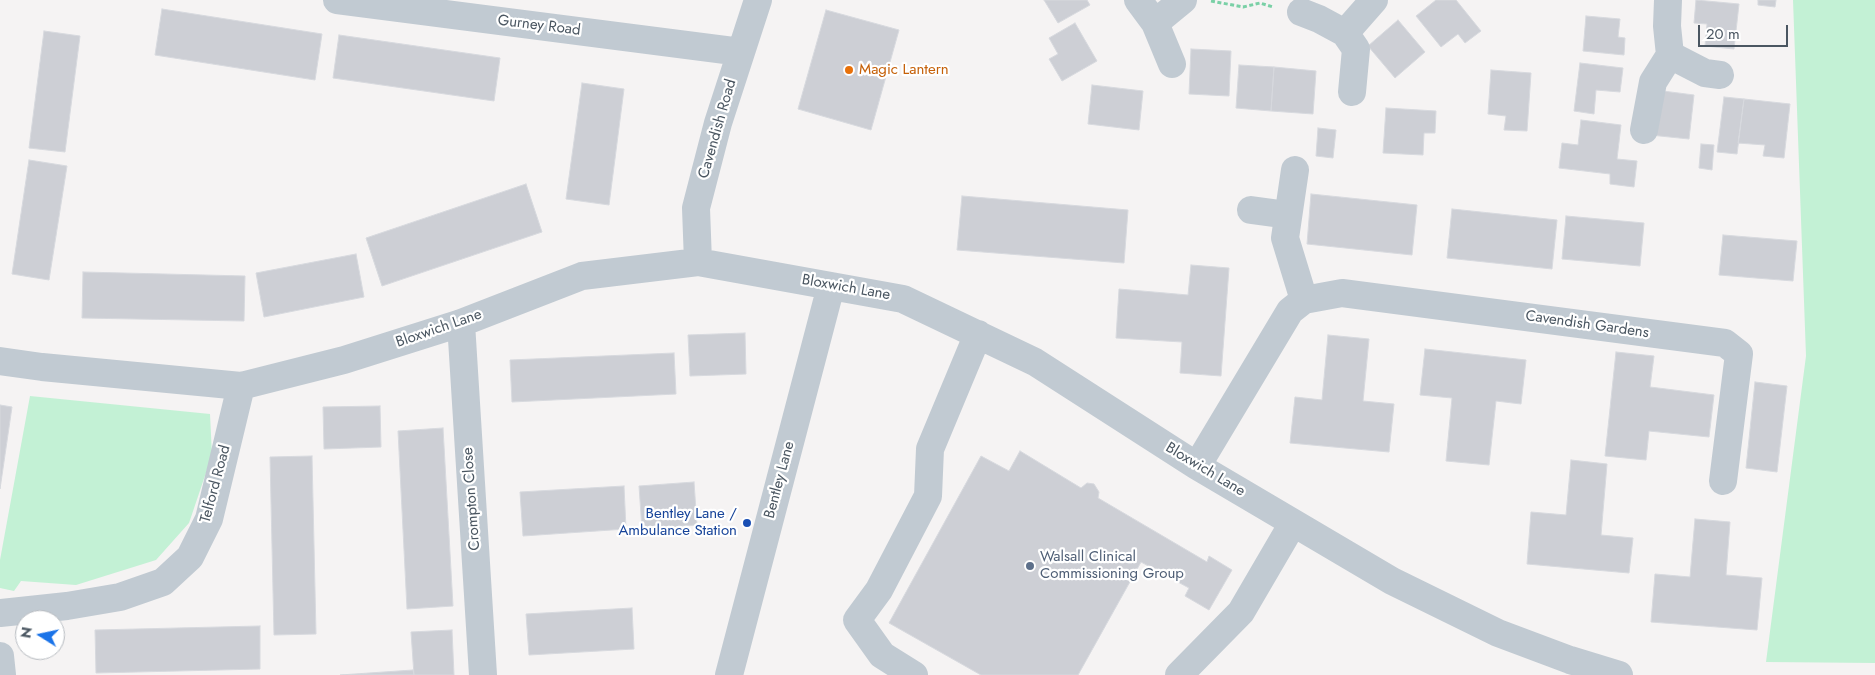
<!DOCTYPE html>
<html>
<head>
<meta charset="utf-8">
<style>
  body { margin:0 }
  #map { position:relative; width:1875px; height:675px; overflow:hidden; background:#f5f3f3; font-family:Jost,sans-serif }
  canvas { display:block }
  .north { position:absolute; left:15px; top:610px; width:50px; height:50px; box-sizing:border-box; background:#fff; border:1px solid #b7bbc0; border-radius:50%; rotate:280deg; font-size:14px; font-weight:700; line-height:20px; text-align:center; color:#4a5661 }
  .north::after { content:''; display:block; margin:auto; width:18px; height:22px; background:#1a73e8; clip-path:polygon(50% 0,100% 100%,50% 72%,0 100%) }
  .scale { position:absolute; left:1698px; top:25px; width:90px; height:22px; box-sizing:border-box; border:2px solid #4a5661; border-top:0; padding-left:6px; font-size:15px; line-height:18px; white-space:nowrap; color:#4a5661; -webkit-text-stroke:4px #fff; paint-order:stroke }
</style>
</head>
<body>
<div id="map">
<canvas width="1875" height="675"></canvas>
<div class="north">N</div>
<div class="scale">20 m</div>
</div>
<script>
const ctx = document.querySelector('canvas').getContext('2d');
ctx.lineJoin = 'round';
function paint(path, color) {
  ctx.fillStyle = color;
  ctx.fill(path, 'evenodd');
}
function poly(rows) {
  const path = new Path2D();
  for (const r of rows) {
    path.moveTo(r[0], r[1]);
    for (let i = 2; i < r.length; i += 2) path.lineTo(r[i], r[i + 1]);
  }
  return path;
}
function stroke(path, color, width, dash) {
  ctx.strokeStyle = color;
  ctx.lineWidth = width;
  ctx.lineCap = dash ? 'butt' : 'round';
  ctx.setLineDash(dash || []);
  ctx.stroke(path);
}
function write(font, color, halo, rows, align = 'center') {
  ctx.font = font + ' Jost,sans-serif';
  ctx.lineWidth = 4.5;
  ctx.setLineDash([]);
  ctx.textBaseline = 'middle';
  ctx.strokeStyle = halo;
  ctx.fillStyle = color;
  for (const [text, x, y, turn = 0] of rows) {
    ctx.save();
    ctx.translate(x, y);
    ctx.rotate((+turn || 0) * Math.PI / 180);
    ctx.textAlign = isNaN(turn) ? turn : align;
    if (halo) ctx.strokeText(text, 0, 0);
    ctx.fillText(text, 0, 0);
    ctx.restore();
  }
}
const green = poly([
  [1793,0,1875,0,1875,663,1766,662,1806,356],
  [30,396,210,414,212,455,189,523,156,560,76,585,21,581,14,591,0,588,0,560]
]);
const building = poly([
  [1044,0,1087,0,1090,5,1058,23,1044,0],
  [1436,0,1456,0,1481,31,1465,43,1458,34,1441,47,1416,16,1436,0],
  [1696,0,1739,4,1734,49,1705,46,1707,24,1694,23,1696,0],
  [1758,0,1776,0,1775,7,1758,5,1758,0],
  [162,9,322,34,315,80,155,55,162,9],
  [826,10,899,30,871,130,798,109,826,10],
  [1586,16,1620,19,1618,37,1625,38,1624,55,1583,51,1586,16],
  [1398,20,1425,52,1395,78,1368,46,1398,20],
  [1075,23,1097,61,1062,81,1049,59,1058,54,1049,38,1075,23],
  [44,31,80,36,65,152,29,148,44,31],
  [339,35,500,58,494,101,333,78,339,35],
  [1191,49,1231,51,1229,96,1189,94,1191,49],
  [1580,63,1623,68,1620,92,1596,90,1594,114,1574,111,1580,63],
  [1239,65,1274,67,1271,111,1236,108,1239,65],
  [1274,67,1316,71,1313,114,1271,111,1274,67],
  [1491,70,1531,73,1527,131,1504,130,1506,116,1488,114,1491,70],
  [582,83,624,89,609,205,566,199,582,83],
  [1092,85,1143,91,1139,130,1088,124,1092,85],
  [1655,90,1694,95,1689,139,1650,135,1655,90],
  [1724,97,1744,99,1737,154,1717,152,1724,97],
  [1744,99,1790,104,1784,158,1763,156,1765,145,1738,143,1744,99],
  [1386,108,1436,111,1435,133,1424,133,1423,155,1383,153,1386,108],
  [1581,120,1621,125,1617,159,1637,161,1634,187,1610,184,1610,174,1559,168,1562,143,1578,145,1581,120],
  [1318,128,1336,130,1333,158,1316,156,1318,128],
  [1701,144,1714,145,1712,170,1699,168,1701,144],
  [29,160,67,166,49,280,12,274,29,160],
  [526,184,542,232,382,286,366,238,526,184],
  [1311,194,1417,205,1412,255,1307,244,1311,194],
  [962,196,1128,210,1124,263,957,250,962,196],
  [1452,209,1557,220,1552,269,1447,258,1452,209],
  [1566,216,1644,223,1640,266,1562,259,1566,216],
  [1723,235,1797,241,1793,281,1719,275,1723,235],
  [356,254,364,297,264,317,256,273,356,254],
  [1191,265,1229,268,1221,376,1180,373,1182,342,1116,338,1119,289,1188,295,1191,265],
  [83,272,245,276,244,321,82,318,83,272],
  [745,333,746,374,690,376,688,335,745,333],
  [1328,335,1369,339,1363,401,1394,404,1389,452,1290,443,1295,397,1322,400,1328,335],
  [1425,349,1526,360,1521,404,1496,401,1489,465,1446,461,1452,398,1420,395,1425,349],
  [1616,352,1654,356,1650,387,1714,395,1709,437,1649,431,1646,460,1605,456,1616,352],
  [674,353,676,394,512,402,510,360,674,353],
  [1755,382,1787,386,1777,472,1746,468,1755,382],
  [0,405,12,407,0,489,0,405],
  [380,406,381,447,324,449,323,407,380,406],
  [443,428,453,606,407,609,398,431,443,428],
  [1020,451,1081,488,1087,483,1094,484,1099,492,1098,498,1207,562,1209,556,1232,570,1209,610,1185,596,1189,588,1141,562,1078,675,981,675,889,623,981,456,1009,471,1020,451],
  [312,456,316,634,274,635,270,457,312,456],
  [1571,460,1607,464,1601,535,1633,538,1629,573,1527,564,1531,512,1566,515,1571,460],
  [694,482,697,525,642,529,639,486,694,482],
  [624,486,626,529,523,536,520,492,624,486],
  [1695,519,1730,522,1726,575,1762,578,1757,630,1651,622,1655,574,1690,577,1695,519],
  [632,608,634,649,529,655,526,614,632,608],
  [260,626,260,669,96,673,95,630,260,626],
  [452,630,454,675,414,675,411,632,452,630],
  [413,670,414,675,340,675,413,670]
]);
const path = poly([
  [1211,1,1243,7,1260,3,1273,7]
]);
const minor = poly([
  [337,0,741,52],
  [1138,0,1155,23,1172,64],
  [1301,12,1319,19,1345,33,1374,0],
  [1155,23,1183,0],
  [1345,33,1356,49,1352,92],
  [1670,55,1705,73,1720,75],
  [1644,130,1653,82,1670,55,1667,26,1668,0],
  [1295,170,1285,238,1304,300],
  [1251,210,1288,215],
  [698,262,696,208,718,123,758,0],
  [461,323,483,675],
  [0,361,42,367,241,386,344,360,461,323,582,276,698,262,903,299,1035,362,1197,466,1392,581,1498,633,1570,660,1619,675],
  [1197,466,1290,311,1304,300,1342,293,1725,343,1739,354,1723,481],
  [0,613,67,606,120,597,163,582,190,557,209,519,241,386],
  [0,656,2,675],
  [729,675,831,286],
  [914,675,882,655,857,620,879,590,928,496,930,449,978,334],
  [1179,675,1241,612,1293,523]
]);
const markers = [
  [849,70,5,"#e8710a"],
  [747,523,5,"#1a4fb4"],
  [1030,566,5,"#5c6f8a"]
];
const streetNames = [
  ["Gurney Road",539,26,7],
  ["Cavendish Road",718,129,-74],
  ["Bloxwich Lane",846,288,10],
  ["Cavendish Gardens",1587,325,8],
  ["Bloxwich Lane",439,329,-19],
  ["Bloxwich Lane",1205,470,31],
  ["Bentley Lane",780,480,-75],
  ["Telford Road",216,484,-75],
  ["Crompton Close",472,499,-94]
];
const foodNames = [
  ["Magic Lantern",859,70]
];
const transitNames = [
  ["Bentley Lane /",737,514],
  ["Ambulance Station",737,531]
];
const serviceNames = [
  ["Walsall Clinical",1040,557],
  ["Commissioning Group",1040,574]
];
paint(green, '#c3f1d5');
paint(building, '#cdcfd5');
stroke(building, '#d7d9de', 1);
stroke(path, '#7ad0a6', 3, [4, 2.5]);
stroke(minor, '#c1cad2', 28);
for (const [x, y, r, color] of markers) {
  const dot = new Path2D();
  dot.arc(x, y, r, 0, 2 * Math.PI);
  ctx.fillStyle = color;
  ctx.fill(dot);
  stroke(dot, '#fff', 2);
}
write('15px', '#4a5661', '#fff', streetNames);
write('15px', '#c56008', '#fff', foodNames, 'left');
write('15px', '#164399', '#fff', transitNames, 'right');
write('15px', '#4e5e75', '#fff', serviceNames, 'left');
</script>
</body>
</html>
